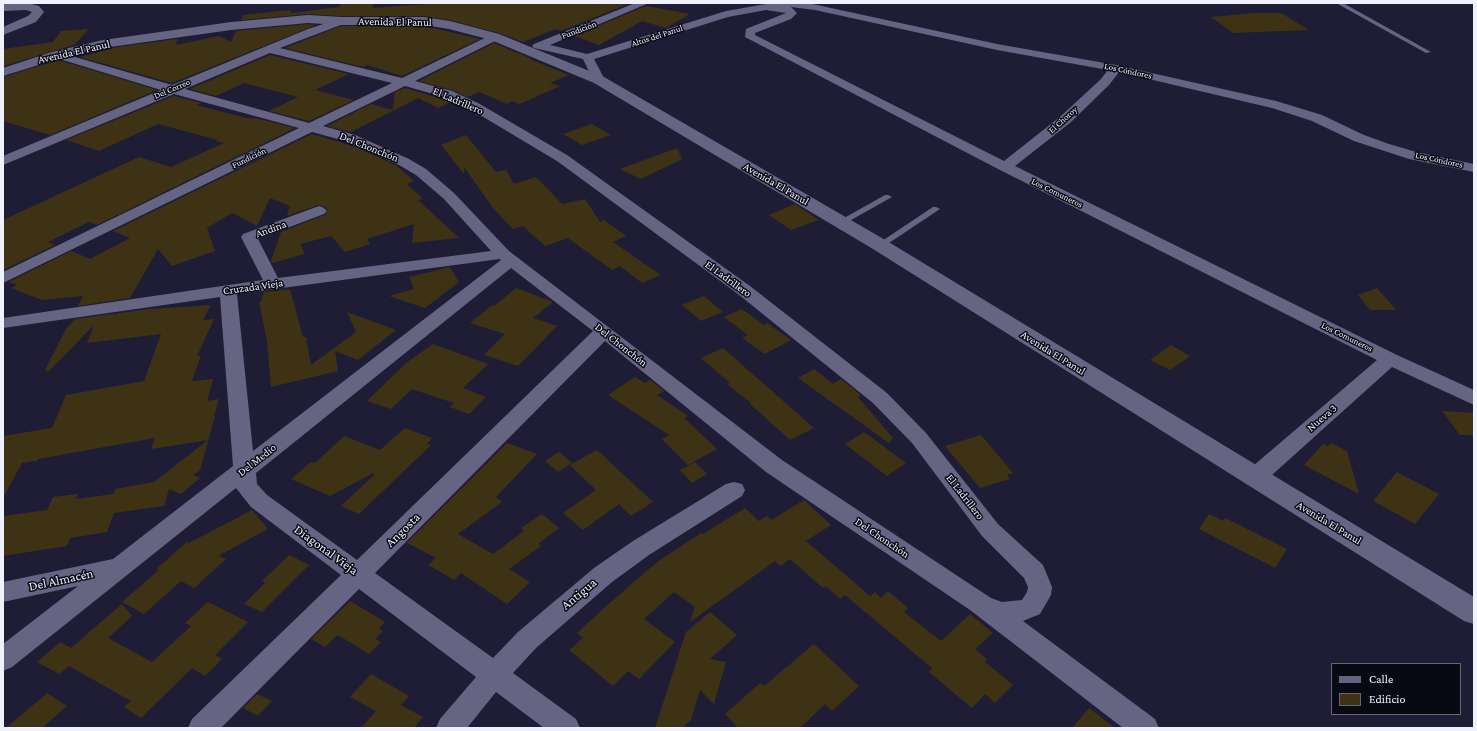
<!DOCTYPE html>
<html>
<head>
<meta charset="utf-8">
<style>
  body { margin:0 }
  #map { position:relative; width:1477px; height:731px; overflow:hidden; background:#1f1d36; font-family:"Crimson Pro",serif }
  canvas { display:block }
  .frame { position:absolute; inset:0; border:4px solid #f0f1ff; pointer-events:none }
  .legend { position:absolute; left:1331px; top:663px; width:130px; height:52px; box-sizing:border-box; background:#090914; border:1px solid #656672; margin:0; padding:5px 7px; list-style:none; font-size:12px; color:#f0f1ff }
  .legend li { display:flex; align-items:center; gap:8px; height:20px }
  .legend b { width:20px; border:1px solid #656672 }
</style>
</head>
<body>
<div id="map">
<canvas width="1477" height="731"></canvas>
<div class="frame"></div>
<ul class="legend">
<li><b style="height:5px;background:#656482"></b>Calle</li>
<li><b style="height:11px;background:#3e3214"></b>Edificio</li>
</ul>
</div>
<script>
const ctx = document.querySelector('canvas').getContext('2d');
ctx.lineJoin = 'round';
function paint(path, color) {
  ctx.fillStyle = color;
  ctx.fill(path, 'evenodd');
}
function poly(rows) {
  const path = new Path2D();
  for (const r of rows) {
    path.moveTo(r[0], r[1]);
    for (let i = 2; i < r.length; i += 2) path.lineTo(r[i], r[i + 1]);
  }
  return path;
}
function write(font, color, halo, rows, align = 'center') {
  ctx.font = font + ' "Crimson Pro",serif';
  ctx.lineWidth = 3;
  ctx.setLineDash([]);
  ctx.textBaseline = 'middle';
  ctx.strokeStyle = halo;
  ctx.fillStyle = color;
  for (const [text, x, y, turn = 0] of rows) {
    ctx.save();
    ctx.translate(x, y);
    ctx.rotate((+turn || 0) * Math.PI / 180);
    ctx.textAlign = isNaN(turn) ? turn : align;
    if (halo) ctx.strokeText(text, 0, 0);
    ctx.fillText(text, 0, 0);
    ctx.restore();
  }
}
const building = poly([
  [341,3,374,3,372,8,440,3,630,3,561,31,556,29,523,42,499,33,450,20,424,16,342,16,308,14,241,20,243,15,290,10,291,13,339,7],
  [646,6,690,14,666,28,642,21,599,45,574,36],
  [1254,13,1281,13,1309,30,1233,33,1211,17],
  [308,24,316,25,172,83,80,57,118,47,177,39,176,45,219,36,231,42,236,31],
  [341,26,424,26,480,39,402,76,367,65,363,67,285,48],
  [89,29,74,45,3,66,3,49,53,42,61,31],
  [494,43,532,59,529,59,569,75,550,83,560,86,520,104,512,101,507,104,479,92,468,97,452,90,419,81],
  [270,55,349,74,315,90,354,100,309,121,269,111,298,97,244,83,216,96,190,89],
  [59,60,60,61,59,62,62,61,157,90,50,135,3,121,3,77],
  [405,88,452,102,438,108,418,98,351,132,327,126,371,104,393,110,395,92],
  [174,96,201,103,196,105,251,119,255,118,295,128,97,225,89,222,48,242,55,245,3,270,3,220,139,157,171,167,224,143,216,141,218,140,158,124,99,151,66,140],
  [592,124,611,135,582,145,563,134],
  [312,134,358,148,397,166,414,181,407,184,423,199,418,200,459,238,412,243,414,224,367,239,370,244,345,252,331,236,300,244,305,254,272,263,271,261,281,232,325,215,328,211,325,207,318,205,287,216,290,206,270,198,257,226,232,213,207,228,215,251,172,266,158,249,130,298,78,306,83,296,42,300,11,288,17,285,9,282,71,251,90,259,130,238,113,231],
  [466,135,496,172,506,170,514,184,536,177,562,204,585,199,600,222,604,220,626,236,613,242,661,275,642,283,620,266,612,270,568,238,545,246,523,226,513,229,493,208,464,167,464,174,441,145],
  [677,148,682,159,641,179,620,169],
  [795,204,819,220,791,230,769,215],
  [450,267,459,282,425,308,389,296,414,289,409,277],
  [516,288,553,302,533,318,557,326,518,366,484,355,505,334,470,323,492,305,494,306],
  [1377,288,1396,310,1370,310,1358,295],
  [290,289,303,337,306,337,311,365,356,332,347,312,396,330,358,360,335,351,338,371,271,387,267,341,259,302,261,302,264,292],
  [704,296,723,312,701,321,682,305],
  [211,305,203,320,214,319,197,356,201,355,192,381,213,379,207,401,219,399,214,416,215,416,200,470,193,475,200,478,181,494,169,489,164,506,114,513,107,532,70,538,67,546,3,556,3,516,47,510,53,497,78,494,76,499,114,494,115,489,154,482,208,440,151,449,155,438,38,459,36,461,22,463,3,498,3,436,52,428,66,395,144,381,161,334,87,343,94,325,48,372,45,370,66,329,75,319,150,309],
  [742,309,764,325,767,323,791,340,765,354,742,338,748,335,724,317],
  [433,344,488,364,463,388,486,397,469,414,450,407,454,403,412,389,391,409,367,401,406,363],
  [1171,345,1190,356,1170,370,1150,360],
  [723,348,814,428,790,440,750,404,751,403,727,384,730,383,701,358],
  [814,369,833,384,841,379,861,395,858,397,893,438,889,443,798,378],
  [635,377,645,383,650,380,664,391,657,395,688,416,684,418,717,449,688,465,662,439,669,435,608,395],
  [1442,411,1474,413,1474,435,1460,435],
  [405,428,432,438,427,444,431,445,359,514,341,506,374,475,373,473,330,496,291,479,311,462,315,463,344,436,380,450],
  [864,432,906,463,887,476,845,444],
  [981,435,1013,473,1007,475,1010,479,980,488,945,446],
  [507,443,537,454,496,497,502,502,458,534,493,554,524,531,521,528,542,514,559,528,538,544,541,546,509,569,530,582,507,604,461,573,454,580,428,565,436,558,407,543],
  [1331,443,1347,451,1359,494,1304,465,1323,444,1328,446],
  [597,450,653,502,631,516,619,504,583,530,563,513,596,490,570,465],
  [559,452,572,463,558,472,545,461],
  [695,462,707,474,692,483,680,470],
  [1397,472,1439,494,1415,524,1373,501],
  [804,500,831,525,806,541,870,596,875,592,881,598,888,591,908,608,904,612,941,641,970,614,993,633,975,649,987,659,985,662,1013,685,995,703,985,694,972,708,929,672,932,668,845,595,840,599,826,586,823,588,790,559,780,566,775,561,690,622,695,607,674,592,644,619,675,642,639,679,628,671,613,686,569,650,583,638,577,633,604,608,657,562,701,533,703,534,745,508,759,521,767,516,771,520],
  [252,510,268,529,218,556,226,559,194,588,181,581,144,614,122,602,159,570,156,569,187,542,189,543],
  [1209,514,1223,521,1225,518,1287,549,1275,568,1199,529],
  [289,555,309,565,262,612,244,604,265,583,262,581],
  [350,601,385,622,379,628,383,631,375,639,381,642,369,654,338,635,325,647,311,639],
  [208,602,248,622,215,655,222,659,205,676,192,668,141,718,124,707,131,701,69,666,59,674,37,662,60,642,71,648,122,604,132,616,108,638,152,662,191,626,185,623],
  [710,612,737,635,710,659,726,662,714,704,700,690,691,720,682,728,655,728,686,632],
  [814,644,859,686,832,711,825,704,800,728,738,728,725,714,760,683,764,686],
  [371,674,409,696,401,705,423,717,414,728,361,728,376,711,350,697],
  [47,693,67,706,42,728,6,728],
  [257,694,272,701,258,716,243,708],
  [1089,708,1115,728,1072,728]
]);
const service = poly([
  [1336,3,1343,3,1431,52,1426,53,1336,3],
  [885,195,888,195,892,197,844,224,841,224,837,222,885,195],
  [933,207,936,207,940,209,883,247,877,247,876,245,933,207]
]);
const minor = poly([
  [635,3,649,3,550,45,587,54,726,11,766,4,808,3,997,44,1116,65,1276,101,1322,115,1364,135,1389,144,1416,152,1474,164,1474,172,1409,159,1354,141,1312,121,1272,108,1119,72,1109,85,1071,122,1015,166,1397,355,1474,390,1474,405,1392,367,1262,484,1254,486,1246,484,1243,478,1246,472,1377,360,1000,170,745,37,746,29,786,13,766,10,728,17,594,59,605,80,599,84,593,80,583,59,534,48,532,46,534,44,635,3],
  [791,7,815,10,997,50,1108,70,1101,79,1061,116,1004,161,755,35,755,33,791,19,797,13,791,7],
  [342,18,347,21,346,23,280,48,402,78,491,35,499,35,500,37,499,39,415,81,452,91,478,103,567,155,750,286,887,393,926,433,998,524,1043,565,1052,587,1051,595,1040,614,1023,621,1155,719,1159,728,1123,728,970,610,766,472,605,341,375,573,493,658,518,632,594,568,633,541,726,484,734,482,742,484,745,490,742,496,649,555,612,582,536,648,513,673,576,719,580,728,544,728,496,692,467,728,436,728,440,719,476,677,359,589,221,728,188,728,192,719,341,575,251,507,236,488,12,667,3,671,3,644,78,586,3,602,3,582,113,559,233,466,220,297,3,328,3,318,263,280,241,237,243,234,319,206,324,208,327,211,324,214,258,239,278,278,491,251,444,199,416,175,399,165,345,141,312,132,3,283,3,272,299,128,174,94,3,165,3,156,161,90,53,57,51,55,53,53,61,53,172,85,308,29,342,18],
  [270,53,392,83,309,123,185,89,270,53],
  [405,86,444,97,470,109,557,161,738,294,873,403,912,443,982,536,1024,578,1028,587,1027,592,1022,600,1002,602,991,598,782,460,509,251,454,193,426,169,409,159,355,135,323,126,405,86],
  [500,259,501,260,253,451,237,294,500,259],
  [511,268,593,331,357,560,267,495,257,484,256,473,511,268]
]);
const tertiary = poly([
  [3,3,28,3,39,6,44,12,36,22,3,35,3,27,28,16,32,12,26,10,3,11,3,3],
  [308,15,342,17,424,17,450,21,499,34,604,77,887,241,1474,597,1474,624,1464,621,873,249,594,83,491,40,449,29,424,25,342,25,308,23,231,30,103,48,61,58,3,76,3,68,52,52,103,40,231,22,308,15]
]);
const farStreetnames = [
  ["Fundición",579,30,-21],
  ["Altos del Panul",657,36,-18],
  ["Los Cóndores",1128,71,12],
  ["Del Correo",172,89,-23],
  ["El Choroy",1063,120,-42],
  ["Fundición",249,158,-26],
  ["Los Cóndores",1439,160,12],
  ["Los Comuneros",1057,193,26],
  ["Los Comuneros",1347,337,26]
];
const streetNames = [
  ["Avenida El Panul",395,22,1],
  ["Avenida El Panul",74,52,-13],
  ["El Ladrillero",458,101,23],
  ["Del Chonchón",369,147,22],
  ["Avenida El Panul",776,184,30],
  ["Andina",271,229,-20],
  ["El Ladrillero",728,279,36],
  ["Cruzada Vieja",253,287,-8],
  ["Del Chonchón",621,345,38],
  ["Avenida El Panul",1053,353,32],
  ["Nueva 3",1322,418,-41],
  ["Del Medio",257,460,-38],
  ["El Ladrillero",965,497,52],
  ["Avenida El Panul",1329,523,31],
  ["Del Chonchón",882,538,34]
];
const nearStreetnames = [
  ["Angosta",403,530,-45],
  ["Diagonal Vieja",326,550,36],
  ["Del Almacén",61,580,-12],
  ["Antigua",579,594,-40]
];
paint(building, '#3e3214');
paint(service, '#656482');
paint(minor, '#656482');
paint(tertiary, '#656482');
write('9px', '#f0f1ff', '#090914', farStreetnames);
write('11px', '#f0f1ff', '#090914', streetNames);
write('13px', '#f0f1ff', '#090914', nearStreetnames);
</script>
</body>
</html>
